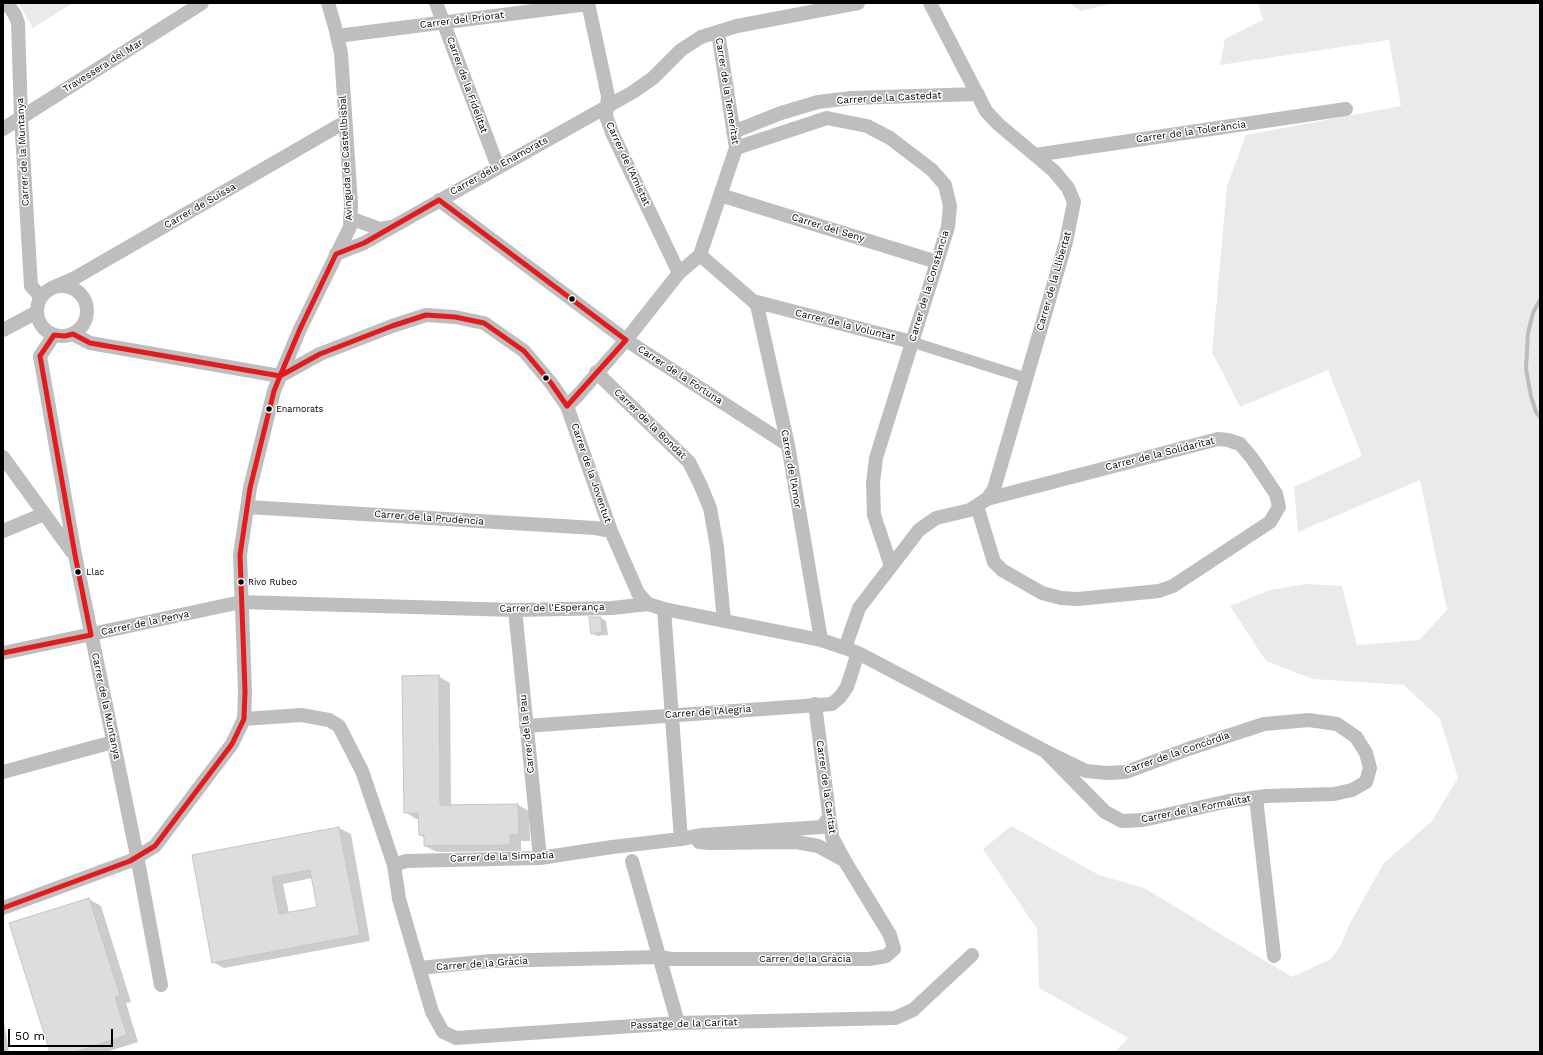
<!DOCTYPE html>
<html>
<head>
<meta charset="utf-8">
<style>
  body { margin:0 }
  #map { position:relative; width:1543px; height:1055px; overflow:hidden; background:#fff; font-family:"Work Sans",sans-serif }
  canvas { display:block }
  .frame { position:absolute; inset:0; border:4px solid #000; pointer-events:none }
  .scale { position:absolute; left:8px; top:1029px; width:105px; height:18px; box-sizing:border-box; border:2px solid #000; border-top:0; padding-left:5px; font-size:12px; line-height:14px; white-space:nowrap; color:#000; -webkit-text-stroke:3px #fff; paint-order:stroke }
</style>
</head>
<body>
<div id="map">
<canvas width="1543" height="1055"></canvas>
<div class="frame"></div>
<div class="scale">50 m</div>
</div>
<script>
const ctx = document.querySelector('canvas').getContext('2d');
ctx.lineJoin = 'round';
function paint(path, color) {
  ctx.fillStyle = color;
  ctx.fill(path, 'evenodd');
}
function poly(rows) {
  const path = new Path2D();
  for (const r of rows) {
    if (r.length === 3) {
      path.moveTo(r[0] + r[2], r[1]);
      path.arc(r[0], r[1], r[2], 0, 2 * Math.PI);
      continue;
    }
    path.moveTo(r[0], r[1]);
    for (let i = 2; i < r.length; i += 2) path.lineTo(r[i], r[i + 1]);
  }
  return path;
}
function stroke(path, color, width, dash) {
  ctx.strokeStyle = color;
  ctx.lineWidth = width;
  ctx.lineCap = dash ? 'butt' : 'round';
  ctx.setLineDash(dash || []);
  ctx.stroke(path);
}
function write(font, color, halo, rows, align = 'center') {
  ctx.font = font + ' "Work Sans",sans-serif';
  ctx.lineWidth = 3;
  ctx.setLineDash([]);
  ctx.textBaseline = 'middle';
  ctx.strokeStyle = halo;
  ctx.fillStyle = color;
  for (const [text, x, y, turn = 0] of rows) {
    ctx.save();
    ctx.translate(x, y);
    ctx.rotate((+turn || 0) * Math.PI / 180);
    ctx.textAlign = isNaN(turn) ? turn : align;
    if (halo) ctx.strokeText(text, 0, 0);
    ctx.fillText(text, 0, 0);
    ctx.restore();
  }
}
const green = poly([
  [18,3,73,3,33,28],
  [1069,3,1115,3,1081,11],
  [1258,3,1540,3,1540,1052,1115,1052,1128,1038,1039,988,1037,929,983,849,1011,826,1099,875,1144,888,1292,977,1331,959,1341,945,1349,925,1384,863,1432,821,1458,778,1440,719,1404,685,1313,679,1266,661,1230,606,1270,590,1306,584,1342,586,1357,645,1419,640,1447,610,1420,480,1298,532,1294,487,1362,456,1328,370,1240,407,1212,352,1227,186,1246,135,1401,106,1389,40,1220,65,1225,39,1263,20]
]);
const shadow = poly([
  [601,618,606,621,608,635,597,636,592,633],
  [438,676,450,683,451,806,518,805,529,811,530,841,521,841,521,851,437,852,425,846,425,838,420,835,419,819,416,819,405,812],
  [339,828,351,834,370,941,224,968,213,962,193,855],
  [312,878,318,908,289,913,283,884],
  [89,899,101,906,131,1002,126,1003,138,1042,106,1052,51,1052,11,924],
  [3,1016,9,1052,3,1052]
]);
const stream = poly([
  [1540,300,1533,313,1528,333,1526,369,1531,396,1536,412,1540,417]
]);
const building = poly([
  [589,617,601,617,602,632,591,634,589,617],
  [439,675,440,805,518,804,519,835,510,835,510,845,424,846,424,835,419,835,418,813,404,813,402,676,439,675],
  [339,827,360,935,212,963,192,855,339,827],
  [310,870,317,907,279,914,272,877,310,870],
  [89,898,120,995,115,997,127,1035,75,1052,50,1052,9,923,89,898]
]);
const pedestrian = poly([
  [912,342,1026,378]
]);
const minor = poly([
  [436,3,498,167],
  [588,3,608,96,606,116,613,135,679,273],
  [930,3,986,111,998,124,1054,171,1068,188,1074,202,1066,242,994,489,987,499],
  [3,4,9,6,15,15,18,23,21,117,31,286,41,297],
  [337,36,588,4],
  [3,129,202,3],
  [733,132,781,113,818,102,851,98,978,94],
  [736,148,827,118,867,126,890,138,932,170,945,185,950,206,948,227,876,458,873,483,874,515,891,566],
  [1035,155,1346,109],
  [720,195,937,262],
  [439,200,626,340,788,445],
  [350,218,380,229,391,227],
  [336,254,364,243,633,92,653,78,681,50,701,37,737,26,858,3],
  [700,255,753,301,912,342],
  [62,311,25],
  [54,287,73,279,345,122],
  [753,301,757,305,788,445,821,640],
  [3,330,37,312],
  [73,334,90,343,280,376,320,354,392,326,426,315,455,317,484,323,524,351,551,383,567,406,611,531,638,593,648,604],
  [54,335,40,356,75,555,137,856,161,985],
  [596,372,689,462,700,484,710,508,717,547,724,621],
  [567,406,579,394,626,340,679,273,700,255,736,148,718,32],
  [3,457,72,552],
  [247,507,595,528,611,531],
  [3,531,44,514],
  [664,609,681,839],
  [515,610,540,858],
  [845,648,859,608,919,530,936,518,970,510,987,499,1218,439,1228,440,1240,444,1252,458,1276,494,1279,507,1270,522,1173,586,1159,591,1078,599,1061,598,1042,593,1002,570,994,562,977,506],
  [3,653,241,602,515,610,612,608,648,604,664,609,821,640,845,648,858,653,1045,751,1086,771,1107,773,1126,772,1188,749,1264,724,1309,720,1337,724,1356,737,1366,753,1370,768,1366,782,1352,790,1334,794,1266,796,1229,801,1143,820,1122,821,1105,812,1045,751],
  [244,719,301,715,329,720,339,726,362,771,394,865,399,899,432,1012,443,1032,456,1038,678,1023,895,1018,913,1010,972,955],
  [526,726,832,704,840,697,847,687,858,653],
  [3,772,113,742],
  [1256,798,1274,956],
  [699,842,710,843,796,842,818,846,844,860],
  [632,861,678,1023],
  [394,865,406,861,540,858,612,847,681,839,702,835,822,827,829,817],
  [3,908,130,861,155,846,232,744,244,719,245,691,240,555,250,488,274,391,300,329,350,227,351,204,341,53,335,27,328,3],
  [419,968,491,961,660,957,671,959,869,959,886,956,894,949,890,935,846,863,832,837,815,704]
]);
const bus1 = poly([
  [439,200,626,340,567,406,551,383,524,351,484,323,455,317,426,315,392,326,320,354,280,376,300,329,336,254,364,243,439,200],
  [3,653,91,635,75,555,40,356,54,335,65,336,73,334,90,343,280,376],
  [3,908,130,861,155,846,232,744,244,719,245,691,240,555,250,488,274,391,280,376]
]);
const markers = [
  [572,299,3.5,"#000"],
  [546,378,3.5,"#000"],
  [269,409,3.5,"#000"],
  [78,572,3.5,"#000"],
  [241,582,3.5,"#000"]
];
const busNames = [
  ["Enamorats",276,409],
  ["Llac",86,572],
  ["Rivo Rubeo",248,582]
];
const streetNames = [
  ["Carrer del Priorat",462,20,-7],
  ["Travessera del Mar",103,66,-32],
  ["Carrer de la Fidelitat",467,85,70],
  ["Carrer de la Temeritat",727,91,81],
  ["Carrer de la Castedat",889,98,-3],
  ["Carrer de la Tolerància",1191,132,-8],
  ["Carrer de la Muntanya",23,152,-93],
  ["Avinguda de Castellbisbal",346,158,-93],
  ["Carrer de l'Amistat",628,164,65],
  ["Carrer dels Enamorats",499,166,-29],
  ["Carrer de Suïssa",200,206,-30],
  ["Carrer del Seny",828,228,17],
  ["Carrer de la Llibertat",1054,281,-74],
  ["Carrer de la Constància",929,286,-73],
  ["Carrer de la Voluntat",845,325,14],
  ["Carrer de la Fortuna",680,375,33],
  ["Carrer de la Bondat",650,424,44],
  ["Carrer de la Solidaritat",1160,454,-14],
  ["Carrer de l'Amor",791,469,80],
  ["Carrer de la Joventut",591,473,71],
  ["Carrer de la Prudència",429,518,4],
  ["Carrer de l'Esperança",552,608,-1],
  ["Carrer de la Penya",145,623,-12],
  ["Carrer de la Muntanya",106,706,78],
  ["Carrer de l'Alegria",708,712,-4],
  ["Carrer de la Pau",527,734,-96],
  ["Carrer de la Concòrdia",1177,753,-19],
  ["Carrer de la Caritat",826,787,82],
  ["Carrer de la Formalitat",1196,809,-11],
  ["Carrer de la Simpatia",502,857,-2],
  ["Carrer de la Gràcia",805,959],
  ["Carrer de la Gràcia",482,964,-4],
  ["Passatge de la Caritat",684,1024,-2]
];
paint(green, '#eaeaea');
paint(shadow, '#0003');
stroke(stream, '#bcbcbc', 4);
paint(building, '#ddd');
stroke(building, '#c5c5c5', 1);
stroke(pedestrian, '#bebebe', 11);
stroke(minor, '#bebebe', 14);
stroke(bus1, '#e31b1d', 5);
for (const [x, y, r, color] of markers) {
  const dot = new Path2D();
  dot.arc(x, y, r, 0, 2 * Math.PI);
  ctx.fillStyle = color;
  ctx.fill(dot);
  stroke(dot, '#fff', 1.5);
}
write('9px', '#000', '#fff', busNames, 'left');
write('10px', '#000', '#fff', streetNames);
</script>
</body>
</html>
